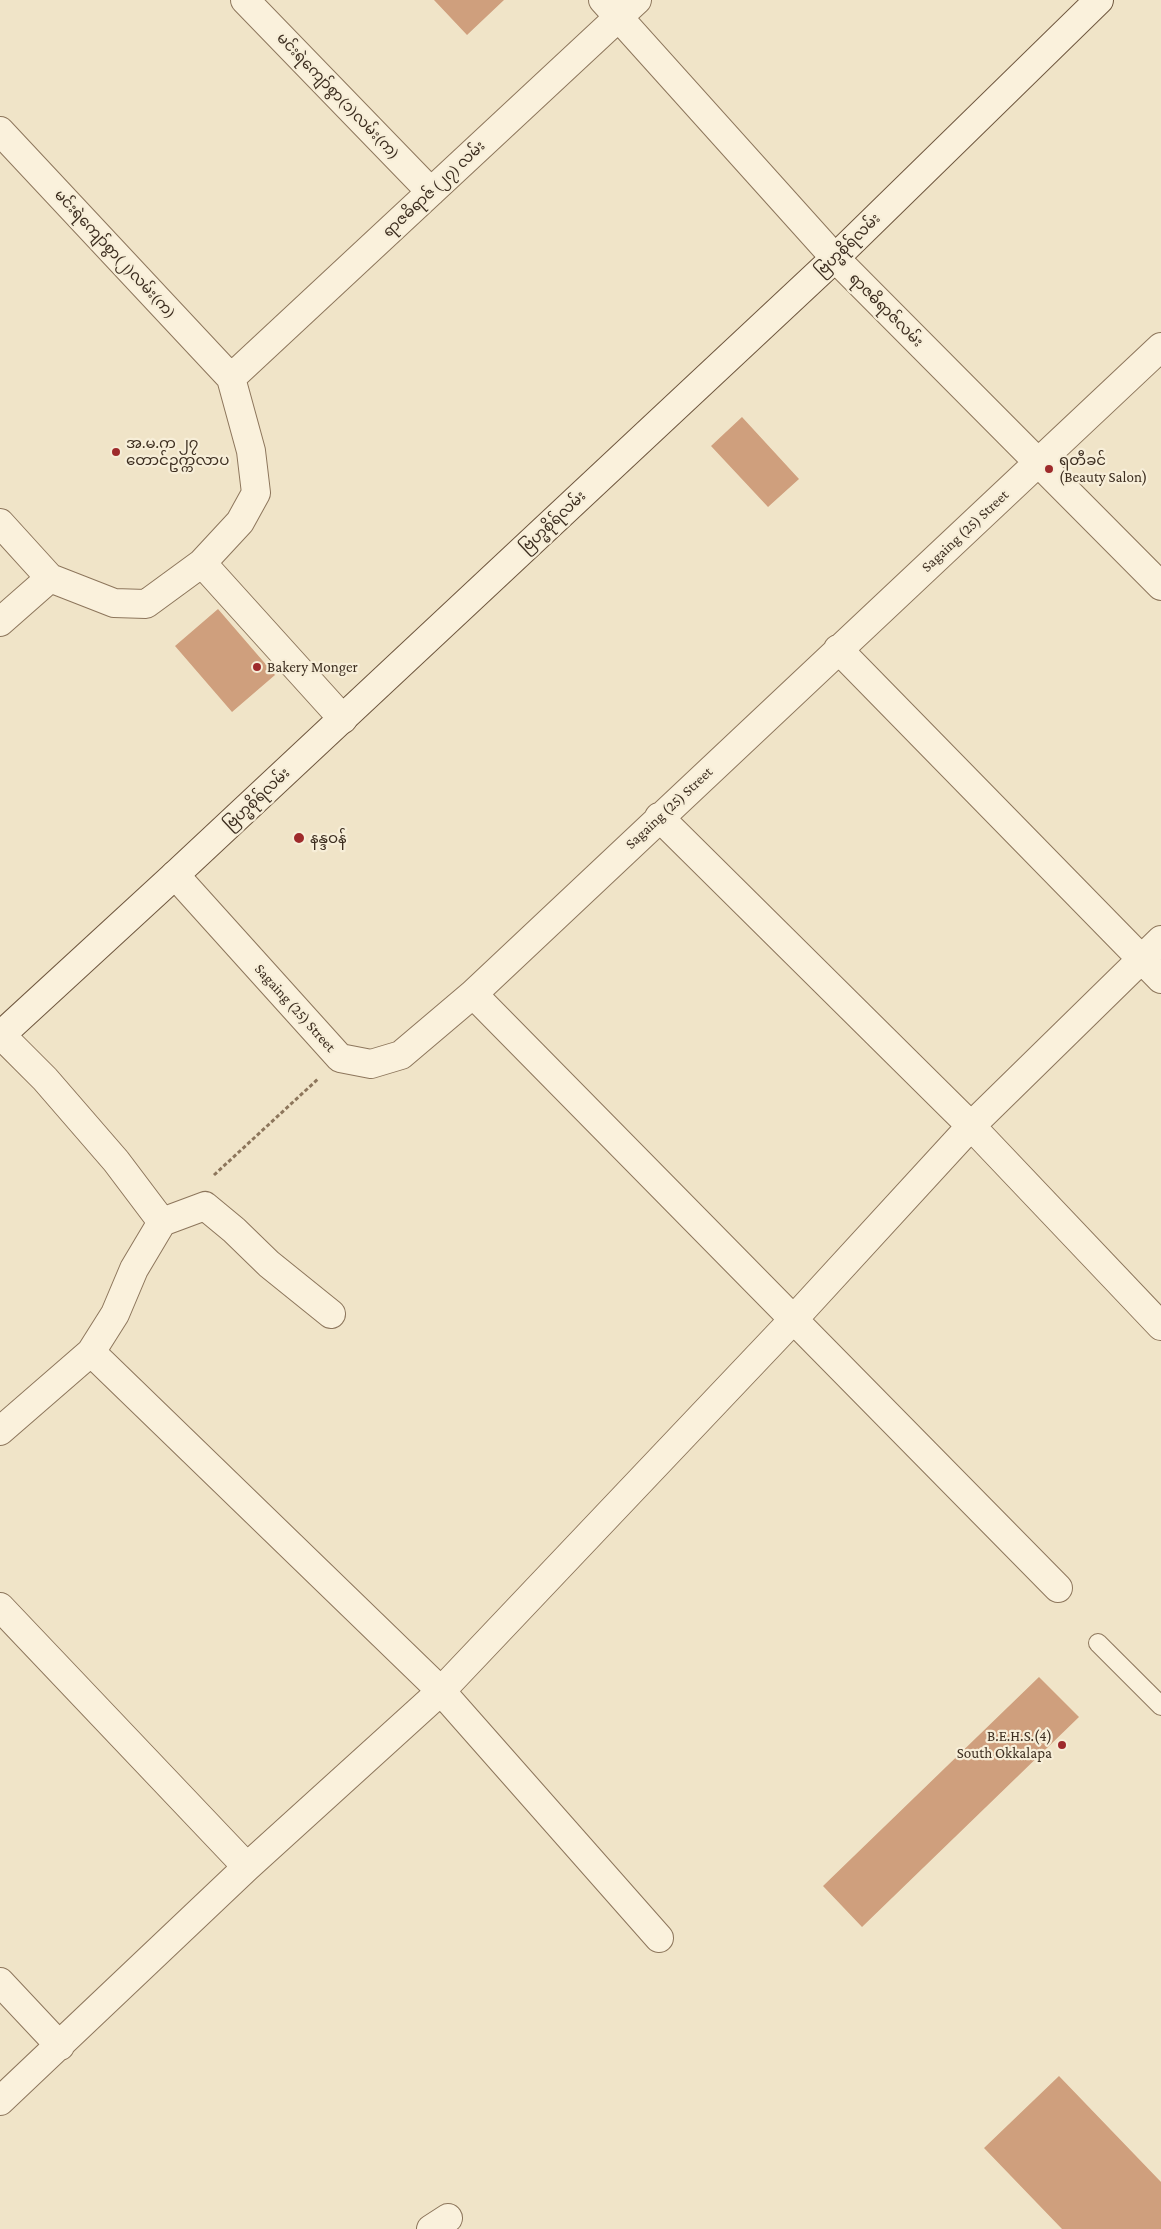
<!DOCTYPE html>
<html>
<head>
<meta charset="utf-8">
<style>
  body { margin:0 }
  canvas { display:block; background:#f0e4c8 }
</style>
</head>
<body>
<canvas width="1161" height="2229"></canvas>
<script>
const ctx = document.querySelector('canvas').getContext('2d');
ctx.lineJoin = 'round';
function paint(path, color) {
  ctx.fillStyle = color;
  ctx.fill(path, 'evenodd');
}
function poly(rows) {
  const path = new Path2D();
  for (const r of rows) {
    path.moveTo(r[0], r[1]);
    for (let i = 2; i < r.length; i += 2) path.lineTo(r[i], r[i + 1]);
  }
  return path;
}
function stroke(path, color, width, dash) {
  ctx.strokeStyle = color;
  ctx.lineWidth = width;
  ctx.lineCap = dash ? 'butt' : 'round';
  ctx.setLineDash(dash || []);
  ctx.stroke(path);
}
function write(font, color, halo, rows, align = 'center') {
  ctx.font = font + ' "Crimson Pro","Noto Sans Myanmar",serif';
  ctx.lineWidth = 4.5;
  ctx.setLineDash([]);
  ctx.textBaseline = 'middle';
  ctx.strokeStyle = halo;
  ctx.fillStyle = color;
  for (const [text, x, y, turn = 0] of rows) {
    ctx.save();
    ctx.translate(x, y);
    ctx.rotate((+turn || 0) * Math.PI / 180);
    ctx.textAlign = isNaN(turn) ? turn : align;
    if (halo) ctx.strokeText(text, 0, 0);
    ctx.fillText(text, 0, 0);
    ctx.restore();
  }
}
const building = poly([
  [434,0,504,0,467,35],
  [742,417,799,479,768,507,711,446],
  [218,609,275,675,232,712,175,646],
  [1039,1677,1079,1717,862,1927,823,1886],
  [1059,2076,1161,2182,1161,2229,1062,2229,984,2148]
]);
const path = poly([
  [214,1175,318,1079]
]);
const lane = poly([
  [1098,1643,1161,1706]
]);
const street = poly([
  [245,0,431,192],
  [603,0,835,258,1161,586],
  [0,131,231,378,251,451,256,493,240,522,202,563,146,604,114,603,50,578,0,523],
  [231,378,637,0],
  [202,563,343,719],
  [0,622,50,578],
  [838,649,1161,979],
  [659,817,971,1126,1161,1326],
  [175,875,340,1058,371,1064,401,1055,473,994,1161,347],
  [473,994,1058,1588],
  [162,1222,205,1206,234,1230,269,1264,331,1314],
  [91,1352,441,1691,659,1938],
  [0,1431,91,1352,115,1314,134,1269,162,1222,116,1161,45,1079,1,1035],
  [0,1607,247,1867],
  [0,1982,60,2046],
  [0,2101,247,1867,441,1691,792,1321,971,1126,1161,940],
  [431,2229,448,2218]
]);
const secondary = poly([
  [0,1036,175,875,835,258,1099,0]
]);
const markers = [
  [116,452,5,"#9e2a2b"],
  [1049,469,5,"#9e2a2b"],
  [257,667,5,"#9e2a2b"],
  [299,838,6,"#9e2a2b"],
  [1062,1745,5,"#9e2a2b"]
];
const streetNames = [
  ["မင်းရဲကျော်စွာ(၁)လမ်း(က)",338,96,46],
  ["ရာဇဓိရာဇ် (၂၇) လမ်း",434,189,-43],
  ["ဗြဟ္မစိုရ်လမ်း",848,245,-44],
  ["မင်းရဲကျော်စွာ(၂)လမ်း(က)",115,254,47],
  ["ရာဇဓိရာဇ်လမ်း",886,310,45],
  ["ဗြဟ္မစိုရ်လမ်း",553,522,-43],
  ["Sagaing (25) Street",965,531,-43],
  ["ဗြဟ္မစိုရ်လမ်း",257,799,-43],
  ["Sagaing (25) Street",669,808,-43],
  ["Sagaing (25) Street",295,1008,48]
];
const poiNames = [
  ["အ.မ.က ၂၇",126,443],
  ["တောင်ဥက္ကလာပ",126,460],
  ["ရတီခင်",1059,460],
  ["(Beauty Salon)",1059,477],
  ["Bakery Monger",267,667],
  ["နန္ဒဝန်",310,838],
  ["B.E.H.S.(4)",1052,1736,"right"],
  ["South Okkalapa",1052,1753,"right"]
];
paint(building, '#cf9f7d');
stroke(lane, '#8d765c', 20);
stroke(street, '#8d765c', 30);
stroke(secondary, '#6f573f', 30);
stroke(path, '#8d765c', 3, [4, 2.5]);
stroke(lane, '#faf1dc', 18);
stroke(street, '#faf1dc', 28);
stroke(secondary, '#faf1dc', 28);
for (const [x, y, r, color] of markers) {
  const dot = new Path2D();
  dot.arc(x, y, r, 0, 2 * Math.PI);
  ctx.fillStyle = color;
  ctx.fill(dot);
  stroke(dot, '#f7eed8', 2);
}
write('15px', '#3d2e20', '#f7eed8', streetNames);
write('15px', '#3d2e20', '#f7eed8', poiNames, 'left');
</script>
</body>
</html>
